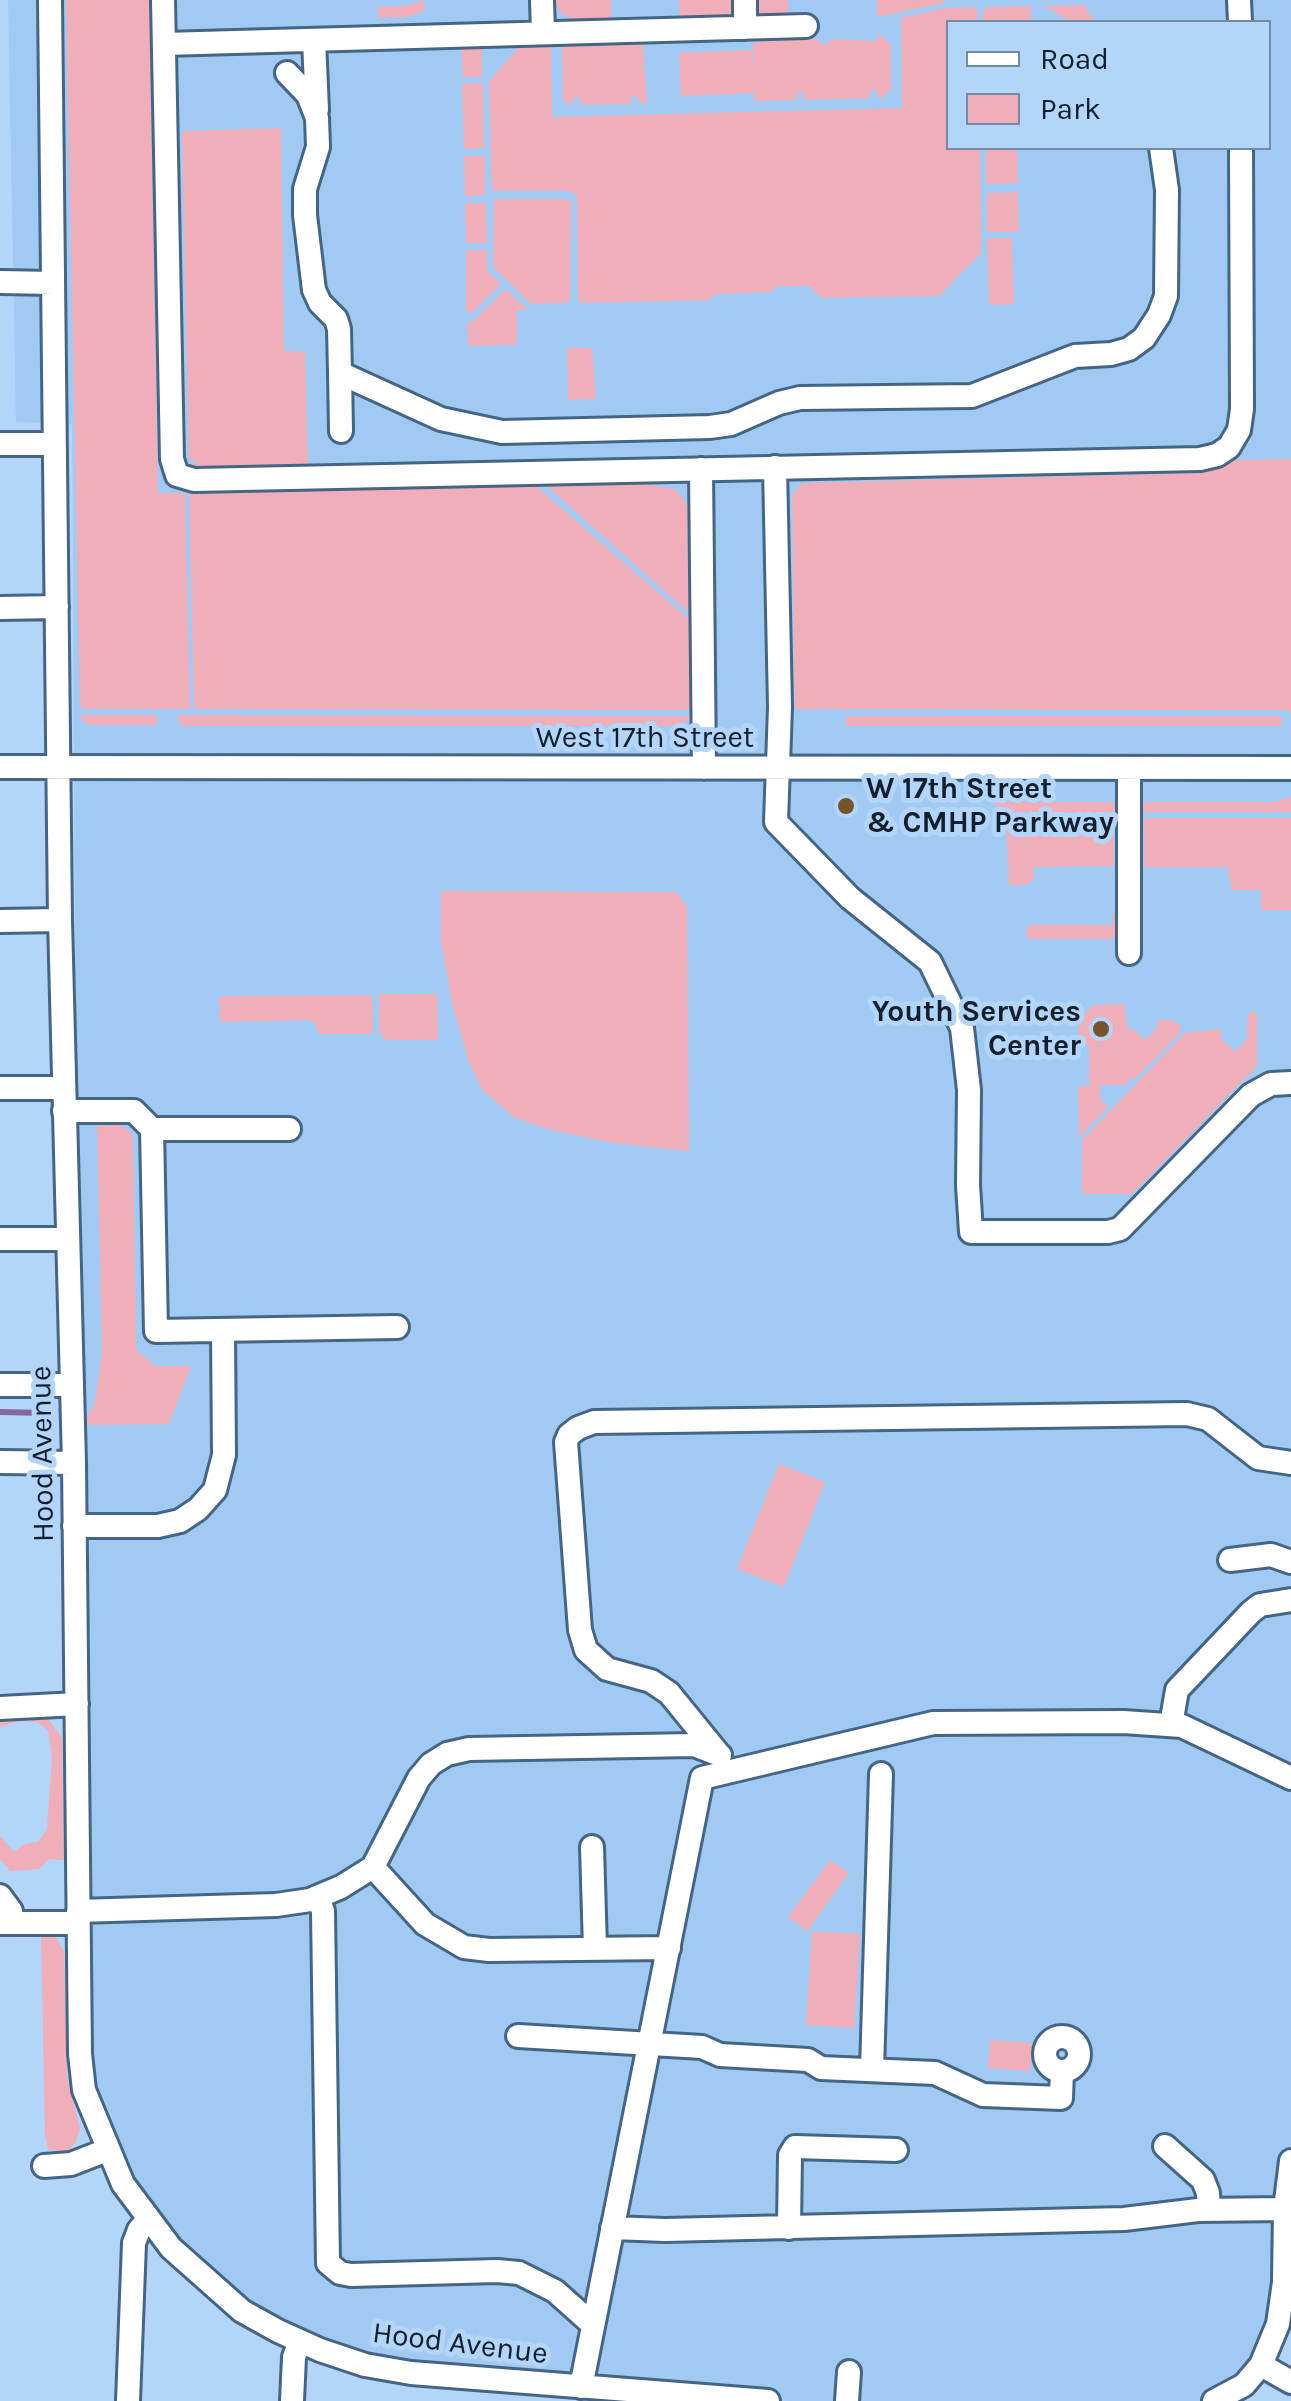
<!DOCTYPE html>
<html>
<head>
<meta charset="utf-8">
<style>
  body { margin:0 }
  #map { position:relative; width:1291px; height:2401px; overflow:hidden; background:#b2d5f9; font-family:Karla,sans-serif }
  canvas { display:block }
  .legend { position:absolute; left:946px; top:20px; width:325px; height:130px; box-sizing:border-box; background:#b2d5f9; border:2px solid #728ca7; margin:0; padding:12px 18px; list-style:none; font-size:30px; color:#121f2c }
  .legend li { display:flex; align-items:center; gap:20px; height:50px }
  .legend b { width:50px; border:2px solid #728ca7 }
</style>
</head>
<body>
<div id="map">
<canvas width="1291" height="2401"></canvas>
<ul class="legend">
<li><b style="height:12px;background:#fff"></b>Road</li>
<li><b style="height:28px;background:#efaeb8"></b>Park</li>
</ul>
</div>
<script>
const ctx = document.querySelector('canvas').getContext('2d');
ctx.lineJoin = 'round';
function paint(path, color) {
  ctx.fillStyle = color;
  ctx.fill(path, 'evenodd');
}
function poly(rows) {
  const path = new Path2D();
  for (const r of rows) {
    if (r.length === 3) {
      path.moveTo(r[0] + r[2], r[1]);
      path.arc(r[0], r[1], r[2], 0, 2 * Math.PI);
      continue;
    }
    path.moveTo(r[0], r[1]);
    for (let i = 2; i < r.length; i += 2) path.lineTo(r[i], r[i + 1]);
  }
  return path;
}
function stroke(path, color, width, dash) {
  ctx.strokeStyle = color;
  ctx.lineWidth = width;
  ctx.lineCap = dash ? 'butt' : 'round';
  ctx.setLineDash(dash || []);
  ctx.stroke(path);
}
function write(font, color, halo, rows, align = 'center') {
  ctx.font = font + ' Karla,sans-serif';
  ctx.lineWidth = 10;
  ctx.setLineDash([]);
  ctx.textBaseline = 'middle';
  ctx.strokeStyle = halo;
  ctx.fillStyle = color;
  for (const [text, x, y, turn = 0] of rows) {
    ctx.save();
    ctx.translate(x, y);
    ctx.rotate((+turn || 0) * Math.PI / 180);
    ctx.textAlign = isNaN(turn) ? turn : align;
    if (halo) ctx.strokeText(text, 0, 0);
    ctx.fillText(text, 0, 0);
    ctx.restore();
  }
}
const built = poly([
  [8,0,1291,0,1291,2161,1270,2346,1212,2401,790,2401,578,2386,366,2363,242,2309,124,2183,82,2073,72,424,16,422],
  [948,22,1268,22,1268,148,948,148]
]);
const green = poly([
  [66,0,149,0,158,493,185,493,190,709,86,709,80,706],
  [424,0,424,11,408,17,379,18,377,7,406,6],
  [553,0,611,0,611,18,573,20,562,14],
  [679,0,736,0,735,13,728,18,684,19,679,15],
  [756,0,788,0,788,12,784,16,761,16,757,11],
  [877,0,943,0,944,3,877,17],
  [1084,5,1095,22,1071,22,1044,6],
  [1031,6,1031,22,983,22,983,12,987,7],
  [974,7,977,11,978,22,948,22,948,148,980,148,981,253,939,296,821,298,810,286,777,286,770,292,716,294,709,300,581,303,578,299,577,196,568,191,492,191,489,81,519,47,551,46,552,117,902,108,901,18,946,8],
  [878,33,891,44,891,88,882,98,878,98,877,90,870,91,870,98,804,100,803,93,797,93,796,100,754,101,754,93,681,96,679,53,752,50,753,75,753,42,817,39,821,44,827,44,832,39,877,41],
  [482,43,482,77,463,77,461,44],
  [643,43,647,103,639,103,638,96,631,97,631,104,581,105,580,97,573,98,573,105,563,101,562,46],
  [462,83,483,83,484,148,464,149],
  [281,128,284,351,305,352,308,465,193,467,195,460,189,460,182,131],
  [986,148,1017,148,1018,183,986,184],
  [464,156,485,156,485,195,465,196],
  [1018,192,1019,232,987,232,987,193],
  [494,199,568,199,571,202,570,298,567,303,531,304,493,267],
  [465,203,486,203,487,243,466,243],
  [1012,238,1014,304,989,305,987,238],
  [466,250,487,250,487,271,501,284,472,313,466,312],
  [506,289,528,310,517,310,517,345,468,346,467,323,472,322],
  [567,348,592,348,596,399,568,400],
  [1291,459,1291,714,1287,710,795,709,792,495,802,483,1202,473,1236,460],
  [643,484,675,489,687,504,689,613,547,486],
  [536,486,691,621,692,708,689,710,194,709,189,493],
  [79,715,157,715,157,725,93,725,86,724],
  [177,715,689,716,692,718,678,726,181,726],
  [846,716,1281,716,1282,726,846,726],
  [1291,797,1291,812,1140,812,1145,802,1275,802],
  [996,802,1113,802,1118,812,996,812],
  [1006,818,1114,818,1114,866,1034,867,1034,879,1026,885,1009,885],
  [1144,818,1291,818,1291,910,1261,910,1261,890,1232,890,1227,867,1144,867],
  [441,891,676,892,687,906,689,1151,613,1143,551,1130,515,1118,483,1091,469,1063,453,1007,441,942],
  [1113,914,1121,914,1121,939,1027,939,1027,925,1113,925],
  [379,994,437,994,438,1040,383,1040,383,1034,379,1033],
  [372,995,373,1034,319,1034,314,1022,307,1020,220,1022,219,996],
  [1124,1004,1128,1031,1132,1028,1145,1040,1157,1028,1157,1020,1175,1020,1175,1024,1180,1024,1180,1033,1135,1079,1128,1079,1127,1085,1100,1085,1100,1099,1108,1107,1079,1137,1078,1086,1089,1086,1089,1046,1082,1045,1082,1041,1078,1041,1078,1021,1093,1005],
  [1248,1013,1257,1013,1257,1066,1132,1194,1082,1194,1082,1140,1185,1033,1221,1029,1221,1039,1235,1052,1247,1039],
  [116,1124,130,1131,133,1141,136,1350,155,1366,191,1366,169,1424,87,1425,88,1414,94,1406,102,1353,97,1126],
  [779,1464,825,1482,784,1587,737,1569],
  [0,1716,46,1716,62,1738,64,1860,49,1859,39,1869,10,1871,0,1859,0,1836,14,1852,25,1844,38,1842,47,1829,52,1757,48,1730,37,1722,19,1721,0,1727],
  [830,1860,849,1873,807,1931,788,1917],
  [41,1930,56,1937,64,1952,67,2077,80,2128,76,2142,66,2153,48,2149,45,2136],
  [812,1931,860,1934,854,2028,806,2025],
  [990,2040,1032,2043,1030,2071,988,2068]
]);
const stream = poly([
  [0,1412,47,1413]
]);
const minor = poly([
  [50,0,60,920,74,1463,80,2054,84,2090,123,2184,171,2248,242,2311,278,2331,320,2350,365,2365,411,2373,768,2401],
  [163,0,172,459,177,475,194,480,1200,459,1217,455,1229,447,1239,430,1242,409,1241,148],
  [542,0,543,33],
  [1239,0,1240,22],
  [745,28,745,0],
  [314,40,317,110],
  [164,44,806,26],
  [287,73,308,95,317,118,318,147,305,189,305,215,314,290,320,303,336,319,339,329,340,373,441,419,502,432,710,427,731,424,779,403,800,398,972,396,1075,356,1111,354,1129,349,1144,338,1159,315,1166,296,1167,190,1161,148],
  [0,282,53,283],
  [340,373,341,431],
  [0,444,54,444],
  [775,467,780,707,776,822,850,898,930,962,962,1028,969,1090,968,1185,971,1232,1108,1232,1120,1229,1251,1095,1271,1084,1291,1083],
  [701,469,704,768],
  [0,608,57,607],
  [0,767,1291,768],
  [0,921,60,920],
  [1129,953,1129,768],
  [0,1088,63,1088],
  [64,1111,134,1111,152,1129,289,1129],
  [152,1129,156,1331,397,1327],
  [0,1239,67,1239],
  [0,1385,72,1385],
  [0,1462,74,1463],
  [74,1526,158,1526,180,1521,198,1509,215,1490,224,1455,223,1330],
  [1230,1560,1271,1555,1291,1562],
  [0,1708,77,1704],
  [1171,1725,1177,1690,1251,1612,1260,1605,1291,1600],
  [717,1752,669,1693,651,1681,607,1669,586,1650,580,1630,566,1442,569,1435,578,1428,594,1422,1187,1414,1208,1419,1258,1458,1291,1463],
  [592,1847,595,1949],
  [373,1867,425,1924,464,1947,489,1950,669,1948],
  [0,1896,11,1911,12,1923],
  [318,1897,323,1911,328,2263,340,2273,351,2275,497,2271,519,2273,555,2291,592,2324],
  [78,1911,276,1905,310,1900,341,1887,373,1867,419,1778,431,1764,447,1754,469,1749,694,1745,720,1755],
  [0,1923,78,1923],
  [518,2036,702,2047,720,2055,808,2060,821,2068,935,2073,983,2095,1061,2098,1062,2071],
  [1062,2054,17],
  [872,2070,881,1774],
  [1165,2146,1203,2180,1208,2193,1209,2210],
  [44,2166,71,2164,107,2150],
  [612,2228,665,2230,1124,2219,1198,2210,1285,2209],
  [789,2228,790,2155,795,2147,896,2150],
  [1261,2365,1291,2382],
  [581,2387,702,1778,933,1723,1123,1722,1182,1726,1291,1778],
  [128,2401,134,2243,139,2230,148,2219],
  [292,2401,294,2357,300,2341],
  [847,2401,849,2372],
  [1214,2401,1244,2385,1261,2365,1278,2324,1284,2282,1285,2209,1291,2161]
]);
const markers = [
  [846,806,10,"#75532b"],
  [1101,1029,10,"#75532b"]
];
const streetNames = [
  ["West 17th Street",645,738],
  ["Hood Avenue",43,1454,-91],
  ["Hood Avenue",460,2344,7]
];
const poiNames = [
  ["W 17th Street",866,789],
  ["& CMHP Parkway",866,823],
  ["Youth Services",1081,1012,"right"],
  ["Center",1081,1046,"right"]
];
paint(built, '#a1caf3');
paint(green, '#efaeb8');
stroke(stream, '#85669d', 6);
stroke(minor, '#456585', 28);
stroke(minor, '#fff', 22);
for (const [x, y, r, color] of markers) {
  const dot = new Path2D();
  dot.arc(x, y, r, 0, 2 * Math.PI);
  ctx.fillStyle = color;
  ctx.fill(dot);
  stroke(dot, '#b2d5f9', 4);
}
write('30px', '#121f2c', '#b2d5f9', streetNames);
write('bold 30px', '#121f2c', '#b2d5f9', poiNames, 'left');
</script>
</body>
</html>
